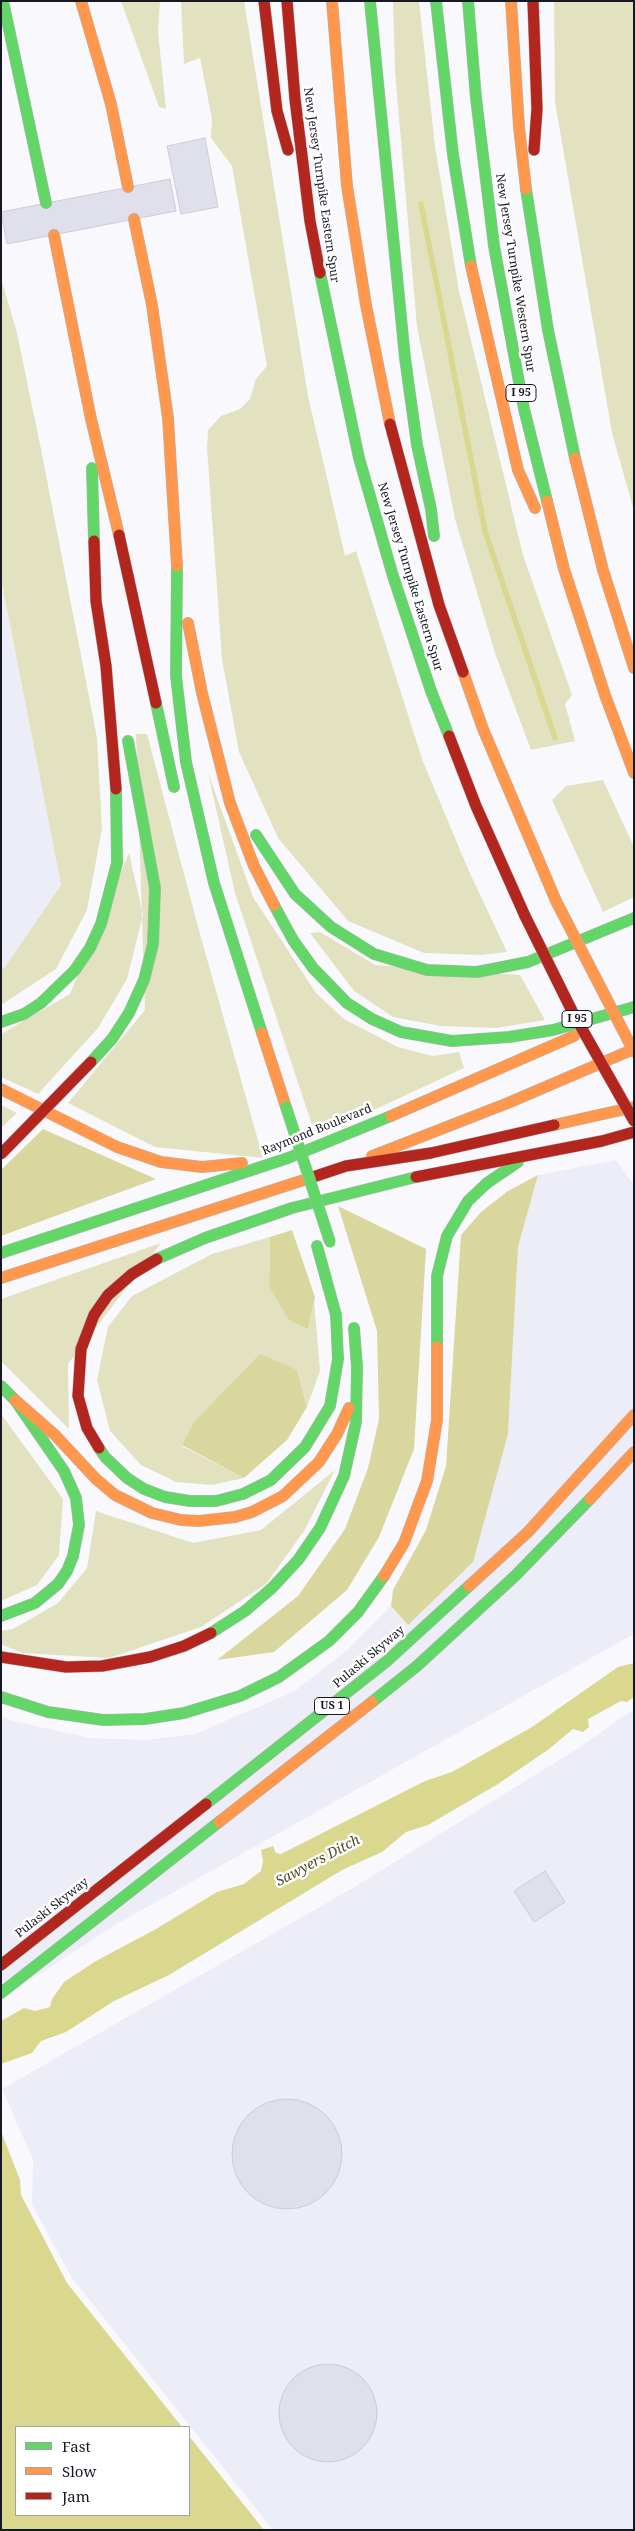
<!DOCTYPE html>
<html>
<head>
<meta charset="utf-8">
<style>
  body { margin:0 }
  #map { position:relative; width:635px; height:2531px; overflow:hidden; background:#f9f9fd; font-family:"Noto Serif",serif }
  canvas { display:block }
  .frame { position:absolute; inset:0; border:2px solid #181824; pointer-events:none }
  .legend { position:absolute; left:15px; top:2426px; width:175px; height:90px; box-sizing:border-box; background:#fff; border:1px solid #a3a3a7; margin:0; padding:6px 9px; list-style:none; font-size:15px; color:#181824 }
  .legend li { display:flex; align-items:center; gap:10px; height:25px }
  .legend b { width:25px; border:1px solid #a3a3a7 }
</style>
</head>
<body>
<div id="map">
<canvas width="635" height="2531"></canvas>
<div class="frame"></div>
<ul class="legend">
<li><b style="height:6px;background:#63d668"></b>Fast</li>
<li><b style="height:6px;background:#ff974d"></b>Slow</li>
<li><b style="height:6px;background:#b3261e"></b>Jam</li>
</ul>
</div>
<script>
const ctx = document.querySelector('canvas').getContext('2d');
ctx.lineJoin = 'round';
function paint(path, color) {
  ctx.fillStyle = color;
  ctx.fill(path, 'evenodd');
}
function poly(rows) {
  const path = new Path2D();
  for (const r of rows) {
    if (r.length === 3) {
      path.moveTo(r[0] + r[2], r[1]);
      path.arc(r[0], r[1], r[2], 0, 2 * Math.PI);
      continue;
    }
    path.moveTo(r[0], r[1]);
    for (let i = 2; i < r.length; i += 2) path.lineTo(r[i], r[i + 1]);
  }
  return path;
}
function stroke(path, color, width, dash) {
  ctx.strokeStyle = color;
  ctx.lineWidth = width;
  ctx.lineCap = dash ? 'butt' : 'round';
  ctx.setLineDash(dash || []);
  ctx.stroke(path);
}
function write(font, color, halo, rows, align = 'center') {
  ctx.font = font + ' "Noto Serif",serif';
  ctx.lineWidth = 5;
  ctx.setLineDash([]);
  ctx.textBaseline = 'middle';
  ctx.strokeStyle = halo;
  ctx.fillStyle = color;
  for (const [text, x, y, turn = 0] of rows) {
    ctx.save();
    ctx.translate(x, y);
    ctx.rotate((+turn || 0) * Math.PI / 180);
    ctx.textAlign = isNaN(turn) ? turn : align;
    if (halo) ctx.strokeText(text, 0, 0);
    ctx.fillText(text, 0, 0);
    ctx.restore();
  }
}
const built = poly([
  [1,579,61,885,5,967,1,969],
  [616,1160,634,1185,634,1634,115,1925,1,1999,1,1716,13,1721,90,1738,146,1740,195,1734,295,1691,347,1650,391,1606,408,1625,508,1434,518,1247,538,1175],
  [634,1709,634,2530,273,2530,72,2278,32,2205,33,2160,2,2089,356,1886,580,1747]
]);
const green = poly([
  [121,1,160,1,158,32,166,109,159,107],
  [181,1,244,1,308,396,345,556,356,551,422,759,468,869,507,952,482,955,424,953,348,921,278,838,239,752,222,659,207,448,208,430,221,416,240,409,250,399,256,379,267,366,232,166,211,138,212,119,200,58,184,64],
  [393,1,419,1,435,146,459,291,523,555,572,695,565,704,575,741,531,750,496,656,455,519,417,327,395,71],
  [554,1,634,1,634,511,612,433,555,102],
  [1,278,17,333,41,449,97,738,102,828,87,910,56,969,1,1005,1,969,5,967,61,885,1,579],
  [136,734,147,734,200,934,263,1158,155,1147,68,1103,145,1010],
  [208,773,253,897,316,993,344,1019,398,1047,433,1056,459,1052,464,1068,316,1137,235,893],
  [603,780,634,847,634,897,603,912,552,800,566,786],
  [129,853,143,915,127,979,98,1028,38,1094,1,1077,1,1034,70,994],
  [320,932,375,965,520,975,545,1020,497,1028,441,1026,393,1017,354,991,310,933],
  [1,1105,17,1113,1,1128],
  [270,1237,269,1286,308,1329,314,1300,320,1371,307,1407,297,1370,182,1446,244,1478,212,1485,176,1482,141,1465,110,1431,97,1380,108,1327,132,1296,212,1254],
  [161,1243,68,1364,69,1429,1,1361,1,1299],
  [1,1414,63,1499,59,1555,37,1585,1,1601],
  [335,1470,304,1531,266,1584,201,1627,109,1658,22,1653,1,1644,1,1631,13,1629,58,1603,87,1568,96,1511,193,1543,261,1530]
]);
const forest = poly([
  [43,1129,156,1179,1,1236,1,1170],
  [538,1175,518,1247,508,1434,473,1562,408,1625,391,1606,393,1590,426,1530,446,1466,461,1235,481,1212,508,1191],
  [338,1206,426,1249,414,1449,379,1537,347,1590,274,1652,217,1660,298,1596,345,1529,368,1468,379,1419,377,1331],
  [292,1230,315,1297,308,1329,289,1320,269,1286,270,1237],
  [260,1354,297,1370,307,1407,287,1440,244,1478,182,1445,194,1422]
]);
const water = poly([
  [634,1663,634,1697,627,1702,621,1701,588,1719,589,1727,583,1732,573,1729,549,1749,498,1784,428,1825,406,1832,382,1852,342,1870,169,1975,114,2001,66,2032,41,2041,32,2053,1,2064,1,2021,24,2008,35,2011,50,2007,52,1999,64,1982,96,1961,156,1929,217,1892,244,1884,261,1871,263,1861,261,1850,273,1846,276,1853,281,1854,425,1781,452,1772,532,1727,618,1667],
  [1,2131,20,2180,21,2195,67,2283,182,2427,16,2427,16,2515,189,2515,189,2436,264,2530,1,2530]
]);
const stream = poly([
  [421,204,485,531,555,738]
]);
const building = poly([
  [205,138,218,207,181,214,167,146,205,138],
  [170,179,176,211,7,244,1,212,170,179],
  [545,1871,565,1902,534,1922,514,1891,545,1871],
  [287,2154,55],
  [328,2413,49]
]);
const fast = poly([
  [3,1,46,203],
  [370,1,405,358,417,445,431,509,434,536],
  [436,1,453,155,471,266],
  [468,1,476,98,494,246,524,409,547,501],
  [526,189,548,330,575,458],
  [320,273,359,458,393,576,431,691,449,736],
  [92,468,94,541],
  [177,566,176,676,186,762,214,883,262,1033],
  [156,703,174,787],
  [256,835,295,894,331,927,374,954,427,970,477,972,528,962,634,918],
  [274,905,293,940,313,968,347,1003,372,1019,401,1032,452,1041,509,1037,553,1030,634,1007],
  [1,1022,24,1014,41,1003,75,970,90,948,101,924,117,863,116,789],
  [91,1062,112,1039,129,1013,144,980,153,944,155,888,128,741],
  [1,1253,288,1158,391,1116],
  [157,1259,205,1238,292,1208,416,1177],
  [437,1347,437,1276,447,1236,468,1201,487,1183,518,1162],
  [1,1386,15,1400,64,1471,76,1498,79,1525,73,1556,67,1571,58,1584,35,1603,1,1616],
  [99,1448,105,1457,127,1478,144,1489,165,1497,190,1501,216,1501,243,1494,271,1480,305,1447,330,1406,338,1359,336,1315,317,1246],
  [211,1633,245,1611,272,1588,298,1560,320,1528,344,1476,356,1422,357,1367,354,1328],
  [1,1697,48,1712,103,1720,145,1719,184,1713,240,1696,279,1677,329,1641,358,1612,384,1576],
  [372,1702,417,1666,515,1576,590,1499],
  [206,1804,387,1661,469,1586],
  [1,1993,219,1822]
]);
const slow = poly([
  [81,1,111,104,128,187],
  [332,1,347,186,366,305,390,424],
  [511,1,519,127,526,189],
  [134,219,152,305,168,418,177,566],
  [54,235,91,419,119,535],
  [471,266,518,470,535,508],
  [575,458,603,570,634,668],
  [547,501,564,569,605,695,634,773],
  [188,623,202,693,230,803,254,866,274,905],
  [463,672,483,729,556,901],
  [262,1033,286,1107],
  [1,1089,117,1147,161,1162,202,1167,242,1163],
  [391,1116,574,1036],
  [554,1125,634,1107],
  [372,1156,508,1103,634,1049],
  [1,1278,310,1178],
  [15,1400,55,1435,96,1479,115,1495,152,1513,181,1520,199,1521,235,1517,252,1512,283,1496,319,1462,337,1434,349,1408],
  [590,1499,634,1452],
  [384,1576,404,1543,427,1481,437,1420,437,1347],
  [469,1586,528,1532,634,1415],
  [219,1822,372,1702]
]);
const jam = poly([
  [264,1,277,111,288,150],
  [287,1,295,99,310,221,320,273],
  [533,1,537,109,534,150],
  [390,424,439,605,463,672],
  [119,535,156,703],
  [94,541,96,601,106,666,116,789],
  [449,736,476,806,525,916],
  [416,1177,602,1141,634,1132],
  [310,1178,346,1166,431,1153,554,1125],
  [99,1448,87,1428,78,1396,81,1349,94,1315,108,1295,132,1274,157,1259],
  [1,1657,66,1667,102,1666,150,1657,184,1646,211,1633],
  [1,1965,206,1804]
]);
const fastBridge = poly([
  [286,1107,330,1242]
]);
const slowBridge = poly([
  [556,901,634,1052]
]);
const jamBridge = poly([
  [525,916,573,1013,634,1121],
  [1,1154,91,1062]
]);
const shields = [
  [521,393,30],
  [577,1019,30],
  [332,1706,35]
];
const shieldNames = [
  ["I 95",521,393],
  ["I 95",577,1019],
  ["US 1",332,1706]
];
const streetNames = [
  ["New Jersey Turnpike Eastern Spur",321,185,82],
  ["New Jersey Turnpike Western Spur",515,273,81],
  ["New Jersey Turnpike Eastern Spur",410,577,73],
  ["Raymond Boulevard",317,1130,-22],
  ["Pulaski Skyway",369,1657,-40],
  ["Pulaski Skyway",52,1908,-38]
];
const waterNames = [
  ["Sawyers Ditch",318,1861,-28]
];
paint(built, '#ededf8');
paint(green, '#e2e2c1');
paint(forest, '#d9d79e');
paint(water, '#dad78e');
stroke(stream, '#dad78e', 5.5);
paint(building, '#e0e0ec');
stroke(building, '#ccccd4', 1);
stroke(fast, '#b4b5bd', 12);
stroke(slow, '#b4b5bd', 12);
stroke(jam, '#b4b5bd', 12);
stroke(fast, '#63d668', 11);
stroke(slow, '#ff974d', 11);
stroke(jam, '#b3261e', 11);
stroke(fastBridge, '#b4b5bd', 12, []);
stroke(slowBridge, '#b4b5bd', 12, []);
stroke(jamBridge, '#b4b5bd', 12, []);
stroke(fastBridge, '#63d668', 11);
stroke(slowBridge, '#ff974d', 11);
stroke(jamBridge, '#b3261e', 11);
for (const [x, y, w] of shields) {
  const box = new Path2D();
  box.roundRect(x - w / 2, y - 8.5, w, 17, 4);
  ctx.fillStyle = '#fff';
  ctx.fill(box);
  stroke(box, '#181824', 1);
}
write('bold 11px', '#181824', null, shieldNames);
write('12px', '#181824', '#fff', streetNames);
write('italic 14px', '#514f23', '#fff', waterNames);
</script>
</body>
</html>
